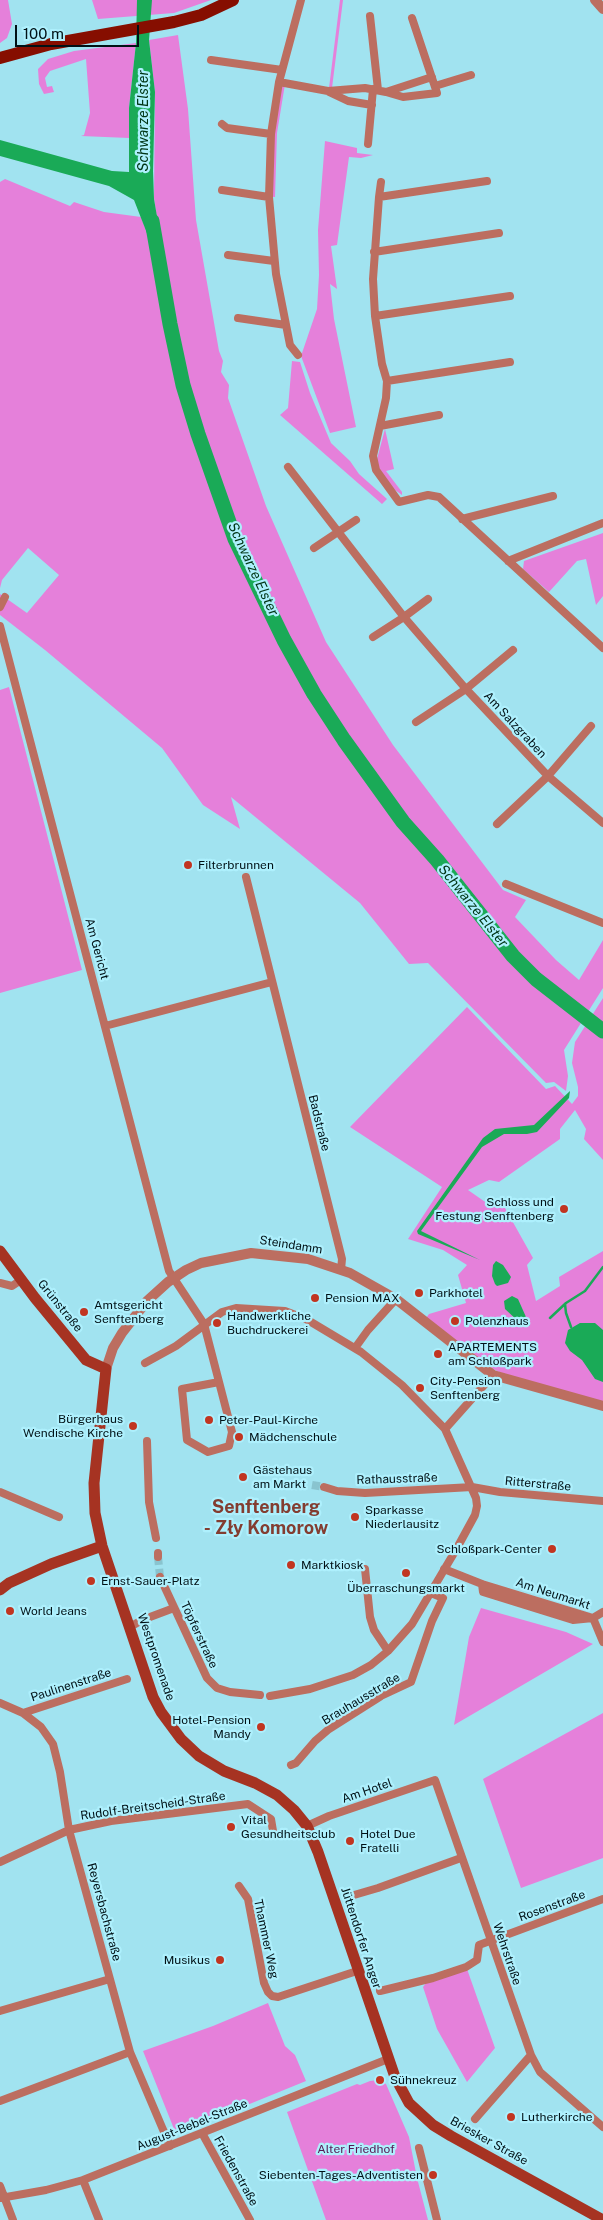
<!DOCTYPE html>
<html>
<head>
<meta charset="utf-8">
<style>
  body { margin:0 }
  #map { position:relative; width:603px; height:2220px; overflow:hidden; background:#a1e3f0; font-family:"Public Sans",sans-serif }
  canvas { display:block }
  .scale { position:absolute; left:15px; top:25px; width:124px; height:22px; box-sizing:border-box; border:2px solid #001116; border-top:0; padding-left:6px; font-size:15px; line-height:18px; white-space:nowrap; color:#001116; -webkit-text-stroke:4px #aef0fd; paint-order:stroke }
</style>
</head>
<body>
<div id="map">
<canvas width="603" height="2220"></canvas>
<div class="scale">100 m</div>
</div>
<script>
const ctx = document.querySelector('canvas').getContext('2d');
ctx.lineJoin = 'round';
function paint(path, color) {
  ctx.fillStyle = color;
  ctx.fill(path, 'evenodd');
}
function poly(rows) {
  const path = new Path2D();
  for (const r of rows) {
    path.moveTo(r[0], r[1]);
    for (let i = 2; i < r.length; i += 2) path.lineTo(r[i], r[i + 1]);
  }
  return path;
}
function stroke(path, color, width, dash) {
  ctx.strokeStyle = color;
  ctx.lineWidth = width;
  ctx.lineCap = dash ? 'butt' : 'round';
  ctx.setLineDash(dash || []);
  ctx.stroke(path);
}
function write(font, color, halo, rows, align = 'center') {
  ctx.font = font + ' "Public Sans",sans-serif';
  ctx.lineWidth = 4.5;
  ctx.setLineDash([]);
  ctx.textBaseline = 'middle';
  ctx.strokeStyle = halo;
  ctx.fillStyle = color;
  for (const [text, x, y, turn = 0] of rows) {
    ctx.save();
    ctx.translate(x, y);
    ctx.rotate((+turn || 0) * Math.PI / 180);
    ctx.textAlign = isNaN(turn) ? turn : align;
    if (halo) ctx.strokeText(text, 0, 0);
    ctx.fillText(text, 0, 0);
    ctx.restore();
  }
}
const green = poly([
  [0,0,8,0,12,24,7,38,0,43],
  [92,0,211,0,174,13,98,19],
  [340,0,343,0,332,88,329,88],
  [178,35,188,109,196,220,219,351,223,361,221,372,229,385,228,398,266,506,326,642,393,745,503,890,526,900,515,917,556,960,579,980,603,940,603,988,564,1050,568,1076,566,1091,554,1082,546,1083,428,963,409,964,360,903,231,797,240,829,203,805,162,748,45,650,0,615,0,594,27,613,59,575,28,548,2,580,0,588,0,182,5,179,70,206,74,202,104,212,141,217,150,241,160,240,154,198,155,92,149,40],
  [136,43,129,108,129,138,81,136,84,135,90,113,86,59,50,71,45,78,47,87,52,86,54,92,44,94,39,84,38,69,48,59,74,51],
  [279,82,285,84,277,133,275,197,269,197],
  [325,141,357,148,357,153,373,155,361,158,349,157,337,245,331,246,337,289,330,284,334,319,356,427,330,433,301,356,317,309,319,275,318,230],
  [292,361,300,362,310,393,331,443,350,461,359,474,387,499,382,504,280,415,288,408],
  [385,429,394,469,386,471,402,492,402,495,395,490,378,468,377,459],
  [603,533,603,596,596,605,586,559,577,561,549,592,523,569,524,561],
  [9,687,82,970,0,993,0,690],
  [603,998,603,1160,584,1139,586,1129,575,1110,560,1129,560,1139,499,1182,489,1180,468,1190,491,1206,505,1208,533,1258,527,1265,536,1301,560,1286,559,1277,603,1251,603,1402,501,1373,480,1362,426,1318,429,1314,466,1303,458,1275,467,1265,443,1250,408,1239,442,1187,350,1127,467,1007,546,1089,555,1086,572,1104,578,1096,578,1087,572,1063,575,1042],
  [481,1608,566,1632,593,1644,454,1725,469,1637],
  [603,1713,603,1858,521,1888,483,1779],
  [467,1969,495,2048,467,2082,437,2029,423,1987,426,1983],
  [268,2003,285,2046,295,2055,306,2081,176,2134,143,2051,213,2026],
  [378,2080,386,2084,409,2137,417,2178,428,2220,326,2220,287,2112,357,2084,360,2085,370,2081]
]);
const water = poly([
  [137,0,152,0,149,40,155,92,153,171,154,199,161,240,150,241,134,200,109,186,0,156,0,140,112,171,129,172,129,108,136,43],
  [570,1091,569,1098,537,1132,527,1134,504,1134,482,1147,421,1231,480,1260,418,1234,417,1231,483,1138,495,1129,534,1125],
  [496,1261,503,1265,511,1277,508,1283,497,1286,495,1284,492,1276,493,1265],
  [512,1296,518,1299,530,1326,519,1322,505,1309,504,1301],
  [580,1323,595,1323,603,1330,603,1382,595,1379,582,1360,570,1351,565,1343,568,1330]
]);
const stream = poly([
  [565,1304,566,1313,571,1327],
  [550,1318,566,1303,585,1291,603,1267]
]);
const river = poly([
  [152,221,170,324,183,385,198,434,235,539,284,640,314,694,344,740,403,822,437,860,513,956,536,979,603,1031]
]);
const minorTunnel = poly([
  [312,1485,324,1487],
  [158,1557,160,1577]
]);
const minor = poly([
  [370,16,378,90],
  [211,60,282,70],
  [279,82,328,91,365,88,386,92,432,77],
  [435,86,471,75],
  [329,92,348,101,372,105],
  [386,92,403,97,437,93,412,18],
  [222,124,227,128,271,134],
  [368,144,373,89],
  [487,181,379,197,373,279,375,316,382,364,387,381,386,398,373,456,376,470,399,502,428,495,439,497,603,648],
  [222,190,269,197],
  [379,197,381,182],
  [374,252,499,233],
  [228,255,274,261],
  [375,316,510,296],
  [238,318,286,325],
  [298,355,290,345,276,274,269,197,271,134,279,82,301,0],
  [387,381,510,362],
  [380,426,439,415],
  [288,467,404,617,466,689,548,776,603,823],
  [462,519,553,496],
  [314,548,356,520],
  [508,561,603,523],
  [0,607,5,597],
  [0,626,169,1271,204,1324,232,1432,229,1446,208,1452,187,1440,182,1389,219,1382],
  [373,637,404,617,428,599],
  [416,722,466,689,513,650],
  [497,824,548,776,591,726],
  [246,877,342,1259,341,1270],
  [506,884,603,923],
  [105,1026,272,982],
  [0,1283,12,1286,21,1280],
  [355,1348,368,1330,396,1299],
  [145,1363,176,1346,222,1312,236,1308,285,1311,306,1319,361,1352,402,1385,445,1429,476,1498,477,1506,475,1515,457,1548,412,1624,388,1651,371,1665,353,1675,310,1689,270,1696],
  [445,1429,493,1375],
  [147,1441,149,1502,156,1538],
  [324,1487,337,1491,365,1493,472,1487,500,1492,603,1501],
  [0,1492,59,1517],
  [158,1553,158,1557],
  [365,1569,370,1617,374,1630,388,1651],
  [444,1569,482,1584,593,1618],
  [160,1577,207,1678,217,1688,230,1692,260,1695],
  [482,1584,483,1592,573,1620,593,1618,603,1612],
  [593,1618,603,1642],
  [130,1627,142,1620,174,1608],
  [0,1703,23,1713,41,1727,53,1744,60,1772,69,1830,130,2052,170,2146],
  [23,1713,127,1679],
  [291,1765,296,1763,315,1741,329,1729,381,1696,411,1682,432,1621,443,1598,431,1593],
  [307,1826,329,1816,435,1780,531,2055,475,2119],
  [0,1862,69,1830,111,1821,248,1804,271,1819,273,1831],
  [239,1886,248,1899,264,1983,268,1992,272,1996,278,1997,357,1971],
  [354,1895,378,1888,461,1858],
  [380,1991,433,1978,466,1967,477,1960,479,1945,603,1899],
  [0,2011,110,1979],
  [531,2055,540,2072,603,2127],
  [0,2101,130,2052],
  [202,2133,250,2220],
  [419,2148,437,2220],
  [83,2180,99,2220],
  [0,2186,13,2220],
  [0,2198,46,2190,83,2180,388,2059]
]);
const tertiary = poly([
  [595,0,603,9],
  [106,1369,113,1348,122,1333,147,1301,168,1282,186,1270,201,1263,251,1253,308,1259,350,1273,396,1299,493,1375,603,1406]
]);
const secondary = poly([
  [0,1251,35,1298,86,1360,106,1369,94,1483,95,1513,102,1546,153,1697,161,1712,181,1739,199,1756,224,1771,255,1783,277,1795,294,1810,307,1826,318,1852,395,2077,409,2103,433,2125,451,2136,603,2220],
  [0,1590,9,1583,51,1564,102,1546]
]);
const primary = poly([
  [0,58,51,44,174,22,201,15,233,0]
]);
const markers = [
  [188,865,5,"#c13521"],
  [564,1209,5,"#c13521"],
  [419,1293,5,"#c13521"],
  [315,1298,5,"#c13521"],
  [84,1312,5,"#c13521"],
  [455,1321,5,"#c13521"],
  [217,1323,5,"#c13521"],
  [438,1354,5,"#c13521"],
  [420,1388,5,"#c13521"],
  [209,1420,5,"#c13521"],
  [133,1426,5,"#c13521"],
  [239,1437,5,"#c13521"],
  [243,1477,5,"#c13521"],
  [355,1517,5,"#c13521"],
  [552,1549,5,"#c13521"],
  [291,1565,5,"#c13521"],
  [406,1573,5,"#c13521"],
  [91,1581,5,"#c13521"],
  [10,1611,5,"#c13521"],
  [261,1727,5,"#c13521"],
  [231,1827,5,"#c13521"],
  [350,1841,5,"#c13521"],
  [220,1960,5,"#c13521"],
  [380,2080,5,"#c13521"],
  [511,2117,5,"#c13521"],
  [433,2175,5,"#c13521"]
];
const streetNames = [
  ["Am Salzgraben",515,725,47],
  ["Am Gericht",97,949,75],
  ["Badstraße",319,1123,76],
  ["Steindamm",291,1245,9],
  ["Grünstraße",60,1306,51],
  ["Rathausstraße",397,1479,-2],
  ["Ritterstraße",538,1484,5],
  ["Am Neumarkt",553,1594,18],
  ["Töpferstraße",199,1635,65],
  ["Westpromenade",156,1657,71],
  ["Paulinenstraße",71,1685,-18],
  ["Brauhausstraße",361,1699,-31],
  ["Am Hotel",367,1791,-19],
  ["Rudolf-Breitscheid-Straße",153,1806,-8],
  ["Rosenstraße",552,1906,-20],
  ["Reyersbachstraße",104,1912,75],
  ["Jüttendorfer Anger",361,1938,72],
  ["Thammer Weg",266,1939,78],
  ["Wehrstraße",507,1954,71],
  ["August-Bebel-Straße",192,2125,-22],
  ["Briesker Straße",489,2141,29],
  ["Friedenstraße",236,2171,61]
];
const poiNames = [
  ["Filterbrunnen",198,865],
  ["Schloss und",554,1202,"right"],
  ["Festung Senftenberg",554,1216,"right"],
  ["Parkhotel",429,1293],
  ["Pension MAX",325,1298],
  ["Amtsgericht",94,1305],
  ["Senftenberg",94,1319],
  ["Handwerkliche",227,1316],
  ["Buchdruckerei",227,1330],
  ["Polenzhaus",465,1321],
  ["APARTEMENTS",448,1347],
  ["am Schloßpark",448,1361],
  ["City-Pension",430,1381],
  ["Senftenberg",430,1395],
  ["Bürgerhaus",123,1419,"right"],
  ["Wendische Kirche",123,1433,"right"],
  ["Peter-Paul-Kirche",219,1420],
  ["Mädchenschule",249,1437],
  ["Gästehaus",253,1470],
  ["am Markt",253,1484],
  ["Sparkasse",365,1510],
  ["Niederlausitz",365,1524],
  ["Schloßpark-Center",542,1549,"right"],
  ["Marktkiosk",301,1565],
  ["Ernst-Sauer-Platz",101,1581],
  ["Überraschungsmarkt",406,1588,"center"],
  ["World Jeans",20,1611],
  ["Hotel-Pension",251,1720,"right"],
  ["Mandy",251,1734,"right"],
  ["Vital",241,1820],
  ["Gesundheitsclub",241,1834],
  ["Hotel Due",360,1834],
  ["Fratelli",360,1848],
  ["Musikus",210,1960,"right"],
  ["Sühnekreuz",390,2080],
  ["Lutherkirche",521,2117],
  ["Siebenten-Tages-Adventisten",423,2175,"right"]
];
const parkNames = [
  ["Alter Friedhof",356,2149]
];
const waterNames = [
  ["Schwarze Elster",144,121,-90],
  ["Schwarze Elster",253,569,65],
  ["Schwarze Elster",473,906,51]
];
const districtNames = [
  ["Senftenberg",266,1507],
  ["- Zły Komorow",266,1528]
];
paint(green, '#e580da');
paint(water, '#1aaa57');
stroke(stream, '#1aaa57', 2.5);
stroke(river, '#1aaa57', 15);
stroke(minorTunnel, '#89c4cf', 8, [8, 4]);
stroke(minor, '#bc6e60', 8);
stroke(tertiary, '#bc6e60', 10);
stroke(secondary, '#a63322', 11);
stroke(primary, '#860e00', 12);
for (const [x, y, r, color] of markers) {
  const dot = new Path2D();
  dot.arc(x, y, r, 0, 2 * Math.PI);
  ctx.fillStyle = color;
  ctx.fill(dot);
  stroke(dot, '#aef0fd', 2);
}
write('12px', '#001116', '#aef0fd', streetNames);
write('12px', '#001116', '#aef0fd', poiNames, 'left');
write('12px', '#561851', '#aef0fd', parkNames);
write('italic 14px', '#003515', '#aef0fd', waterNames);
write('bold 18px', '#833d31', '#aef0fd', districtNames);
</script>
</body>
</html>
